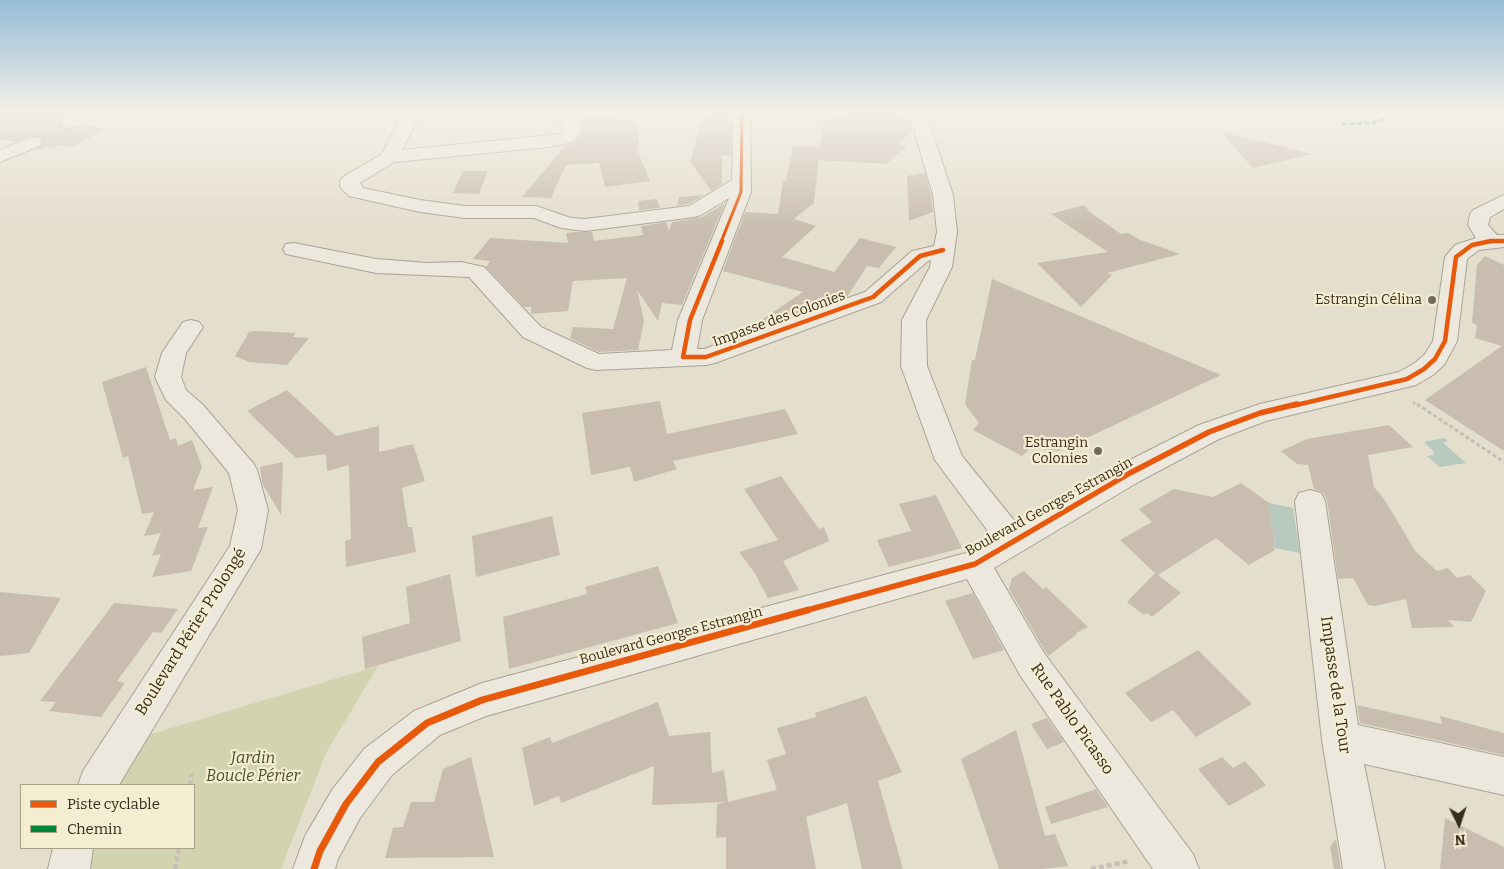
<!DOCTYPE html>
<html>
<head>
<meta charset="utf-8">
<style>
  body { margin:0 }
  #map { position:relative; width:1504px; height:869px; overflow:hidden; background:#e4decd; font-family:Bitter,serif }
  canvas { display:block }
  .legend { position:absolute; left:20px; top:784px; width:175px; height:65px; box-sizing:border-box; background:#f5edd2; border:1px solid #a9a08a; margin:0; padding:6px 9px; list-style:none; font-size:15px; color:#382c1e }
  .legend li { display:flex; align-items:center; gap:10px; height:25px }
  .legend b { width:25px; border:1px solid #a9a08a }
  .north { position:absolute; left:1434px; top:799px; width:50px; height:50px; -webkit-text-stroke:4px #f5edd2; paint-order:stroke; rotate:176deg; font-size:14px; font-weight:700; line-height:20px; text-align:center; color:#382c1e }
  .north::after { content:''; display:block; margin:auto; width:18px; height:22px; background:#382c1e; clip-path:polygon(50% 0,100% 100%,50% 72%,0 100%) }
</style>
</head>
<body>
<div id="map">
<canvas width="1504" height="869"></canvas>
<ul class="legend">
<li><b style="height:6px;background:#e8590c"></b>Piste cyclable</li>
<li><b style="height:6px;background:#00873e"></b>Chemin</li>
</ul>
<div class="north">N</div>
</div>
<script>
const ctx = document.querySelector('canvas').getContext('2d');
ctx.lineJoin = 'round';
function paint(path, color) {
  ctx.fillStyle = color;
  ctx.fill(path, 'evenodd');
}
function poly(rows) {
  const path = new Path2D();
  for (const r of rows) {
    path.moveTo(r[0], r[1]);
    for (let i = 2; i < r.length; i += 2) path.lineTo(r[i], r[i + 1]);
  }
  return path;
}
function stroke(path, color, width, dash) {
  ctx.strokeStyle = color;
  ctx.lineWidth = width;
  ctx.lineCap = dash ? 'butt' : 'round';
  ctx.setLineDash(dash || []);
  ctx.stroke(path);
}
function write(font, color, halo, rows, align = 'center') {
  ctx.font = font + ' Bitter,serif';
  ctx.lineWidth = 4.5;
  ctx.setLineDash([]);
  ctx.textBaseline = 'middle';
  ctx.strokeStyle = halo;
  ctx.fillStyle = color;
  for (const [text, x, y, turn = 0] of rows) {
    ctx.save();
    ctx.translate(x, y);
    ctx.rotate((+turn || 0) * Math.PI / 180);
    ctx.textAlign = isNaN(turn) ? turn : align;
    if (halo) ctx.strokeText(text, 0, 0);
    ctx.fillText(text, 0, 0);
    ctx.restore();
  }
}
const green = poly([
  [378,666,326,753,281,869,85,869,89,848,194,848,194,785,106,785,141,737]
]);
const water = poly([
  [1444,438,1448,441,1443,443,1466,463,1440,467,1427,456,1433,455,1434,452,1424,442],
  [1269,503,1293,508,1300,553,1275,548]
]);
const building = poly([
  [0,111,76,111,62,118,59,123,62,128,70,130,84,125,107,129,72,147,58,145,52,148,41,146,44,142,40,137,33,135,16,142,0,139],
  [713,111,732,111,732,127,731,156,722,155,722,184,711,191,690,161,704,114,712,115],
  [855,111,901,111,910,124,912,131,898,144,907,146,886,164,818,160,824,118],
  [583,114,596,114,637,120,639,147,636,147,650,181,605,187,599,163,566,165,551,198,522,197,566,145,574,143,582,133,583,125,580,121],
  [1220,131,1312,154,1253,168],
  [793,146,820,147,814,203,794,219,816,226,782,257,834,272,860,238,896,247,879,268,867,266,847,297,766,325,763,319,803,292,723,271,745,212,778,214,783,181,786,181],
  [463,171,488,171,479,194,453,193],
  [925,173,931,195,933,212,909,221,907,176],
  [704,195,688,204,677,206,679,197],
  [657,199,660,208,639,210,638,201],
  [725,203,682,305,662,303,658,321,637,290,644,321,638,350,599,352,570,338,573,327,613,329,627,278,573,281,568,311,531,314,531,307,524,307,486,267,490,261,473,259,490,238,568,243,566,233,577,232,592,232,594,241,643,235,641,226,666,222,669,231,672,222,702,217],
  [1084,205,1090,212,1121,234,1129,233,1138,239,1180,254,1107,273,1112,275,1081,307,1037,263,1108,252,1051,214],
  [1485,256,1504,265,1504,451,1425,400,1502,346,1475,338,1477,325,1472,323,1477,265],
  [992,279,1142,342,1221,375,1059,451,1046,450,1034,444,1022,456,973,430,979,423,965,404,972,360,975,360],
  [256,331,296,333,293,337,309,338,287,365,249,362,235,356,249,332],
  [146,367,170,440,176,438,178,446,192,440,202,467,193,490,213,487,198,528,208,527,191,571,152,577,161,554,152,556,161,533,144,536,154,512,142,514,128,456,123,458,102,382],
  [287,390,336,436,379,426,379,452,413,444,425,481,402,488,408,527,412,527,416,552,346,567,345,541,351,539,349,465,327,471,326,454,296,458,247,411],
  [660,401,667,434,785,409,798,434,673,461,677,469,634,482,630,467,591,475,582,413],
  [1389,425,1413,447,1368,455,1374,487,1384,499,1416,552,1437,571,1448,568,1457,578,1470,575,1486,591,1471,622,1448,620,1454,627,1412,628,1406,599,1375,606,1368,605,1353,578,1338,579,1327,500,1323,492,1314,489,1308,465,1297,464,1281,451,1307,439],
  [283,462,281,515,262,483,260,467],
  [781,476,819,529,824,527,829,541,783,561,799,590,768,598,754,572,739,552,778,540,744,489],
  [1241,483,1269,503,1275,550,1249,565,1216,538,1158,575,1181,593,1152,617,1147,613,1144,615,1127,602,1155,573,1157,575,1120,540,1152,522,1139,509,1174,489,1213,497],
  [936,495,962,548,889,567,877,540,911,531,899,504],
  [552,516,560,555,476,577,472,536],
  [658,566,678,623,509,669,503,617,587,594,585,587],
  [1024,571,1043,589,1046,587,1088,627,1076,633,1077,634,1048,656,1009,589,1012,578],
  [450,574,461,641,365,669,362,637,410,623,406,587],
  [0,592,61,598,29,653,0,656],
  [973,593,1004,650,973,659,945,601],
  [114,603,178,609,161,633,153,632,117,681,125,683,101,717,49,711,56,702,40,701],
  [1198,650,1252,704,1196,737,1173,710,1151,722,1125,693],
  [866,696,902,772,878,781,903,869,862,869,847,803,806,817,816,869,726,869,726,837,716,838,717,804,726,802,652,805,654,766,561,803,559,796,534,806,522,748,550,737,552,743,658,702,669,736,710,732,712,773,724,770,728,802,777,790,767,760,786,754,777,728,816,717,815,713],
  [1357,705,1442,724,1440,716,1504,733,1504,755,1360,723],
  [1047,718,1064,742,1047,749,1031,724],
  [1016,730,1045,836,1055,834,1068,866,1042,869,999,869,961,759],
  [471,757,494,857,385,858,393,828,403,827,411,802,434,802,443,769],
  [1222,757,1233,768,1245,761,1266,785,1229,806,1198,769],
  [1096,789,1108,807,1051,824,1045,807],
  [1445,818,1504,847,1504,869,1440,869],
  [1336,839,1341,869,1334,869,1330,847]
]);
const minorTunnel = poly([
  [33,142,70,123]
]);
const pathFar2 = poly([
  [1413,402,1418,406]
]);
const pathFar1 = poly([
  [1417,404,1504,462]
]);
const path = poly([
  [190,785,192,774],
  [175,869,179,848],
  [1091,869,1130,861]
]);
const minor = poly([
  [81,111,111,111,109,115,94,118,76,127,70,128,64,127,61,123,64,119,81,111],
  [404,111,421,111,402,150,561,134,563,126,551,111,569,111,581,125,581,132,573,142,549,147,394,162,360,183,363,188,420,200,465,206,536,206,571,218,585,219,689,206,732,180,734,111,750,111,751,192,702,320,697,349,704,349,865,292,912,251,934,246,937,232,933,195,912,123,903,111,920,111,929,123,953,195,957,232,952,267,926,320,927,366,962,456,1017,524,1120,465,1199,425,1260,404,1399,372,1415,363,1425,354,1433,341,1445,257,1455,245,1476,238,1468,225,1470,214,1473,210,1504,195,1504,209,1490,217,1488,225,1497,235,1504,235,1504,247,1479,250,1467,259,1457,341,1444,365,1433,375,1416,385,1266,421,1219,439,1140,481,994,568,1044,653,1193,854,1199,869,1153,869,1020,675,967,579,486,716,440,735,392,775,360,818,338,859,335,869,293,869,305,836,332,790,364,749,414,711,482,683,966,553,993,538,935,460,901,366,902,320,930,267,931,260,928,261,881,302,715,363,706,365,596,370,587,368,523,337,469,277,376,273,286,254,283,249,286,244,294,243,376,259,428,263,461,262,484,267,541,327,599,354,672,350,678,320,729,198,701,215,694,217,585,231,561,228,534,218,465,218,420,212,349,196,340,187,340,181,343,177,382,154,404,111],
  [33,137,39,138,42,142,39,146,0,162,0,150,33,137],
  [191,320,199,322,203,327,186,353,181,377,186,390,203,405,253,463,257,470,268,510,261,549,119,785,78,785,83,771,230,546,238,510,229,473,185,419,166,400,155,377,162,353,183,322,191,320],
  [1310,490,1321,493,1325,501,1358,725,1504,757,1504,795,1364,764,1385,869,1343,869,1322,740,1295,501,1299,493,1310,490],
  [53,848,93,848,90,869,48,869,53,848]
]);
const quiet = poly([
  [1342,124,1373,123,1384,119,1389,111]
]);
const cyclewayFar3 = poly([
  [721,242,741,192,742,111],
  [1486,242,1504,241]
]);
const cyclewayFar2 = poly([
  [722,241,690,320,683,357,706,357,873,297,920,256,943,250],
  [1292,406,1407,379,1424,369,1435,359,1445,341,1456,257,1472,245,1491,241,1504,241]
]);
const cyclewayFar1 = poly([
  [804,611,975,564,1130,473,1209,432,1260,413,1297,404]
]);
const cycleway = poly([
  [314,869,320,851,346,804,378,762,427,723,482,700,808,610]
]);
const markers = [
  [1432,300,5,"#746a5b"],
  [1098,451,5,"#746a5b"]
];
const poiNames = [
  ["Estrangin Célina",1422,300],
  ["Estrangin",1088,443],
  ["Colonies",1088,459]
];
const streetNames = [
  ["Impasse des Colonies",779,319,-20],
  ["Boulevard Georges Estrangin",1049,507,-29],
  ["Boulevard Georges Estrangin",671,636,-15]
];
const nearStreetnames = [
  ["Boulevard Périer Prolongé",191,632,-58],
  ["Impasse de la Tour",1335,685,82],
  ["Rue Pablo Picasso",1072,719,55]
];
const nearParknames = [
  ["Jardin",253,759],
  ["Boucle Périer",253,777]
];
paint(green, '#d1d4af');
paint(water, '#b8c9c0');
paint(building, '#c8bdae');
stroke(minorTunnel, '#c2baaa', 19, [19, 9]);
stroke(minor, '#a9a396', 2);
stroke(pathFar2, '#c5bfb5', 2.5, [3, 2]);
stroke(pathFar1, '#c5bfb5', 3, [4, 2.5]);
stroke(path, '#c5bfb5', 4.5, [5, 3]);
paint(minor, '#ece8de');
stroke(quiet, '#00873e', 2.5, [5, 2.5]);
stroke(cyclewayFar3, '#e8590c', 3);
stroke(cyclewayFar2, '#e8590c', 4.5);
stroke(cyclewayFar1, '#e8590c', 5.5);
stroke(cycleway, '#e8590c', 7);
const sky = ctx.createLinearGradient(0, 0, 0, 233);
sky.addColorStop(0, '#95bcd8');
sky.addColorStop(0.48, '#f3f0e8');
sky.addColorStop(1, '#f3f0e800');
ctx.fillStyle = sky;
ctx.fillRect(0, 0, 1504, 233);
for (const [x, y, r, color] of markers) {
  const dot = new Path2D();
  dot.arc(x, y, r, 0, 2 * Math.PI);
  ctx.fillStyle = color;
  ctx.fill(dot);
  stroke(dot, '#f5edd2', 2);
}
write('14px', '#382c1e', '#f5edd2', poiNames, 'right');
write('14px', '#382c1e', '#f5edd2', streetNames);
write('16px', '#382c1e', '#f5edd2', nearStreetnames);
write('italic 16px', '#455424', '#f5edd2', nearParknames);
</script>
</body>
</html>
